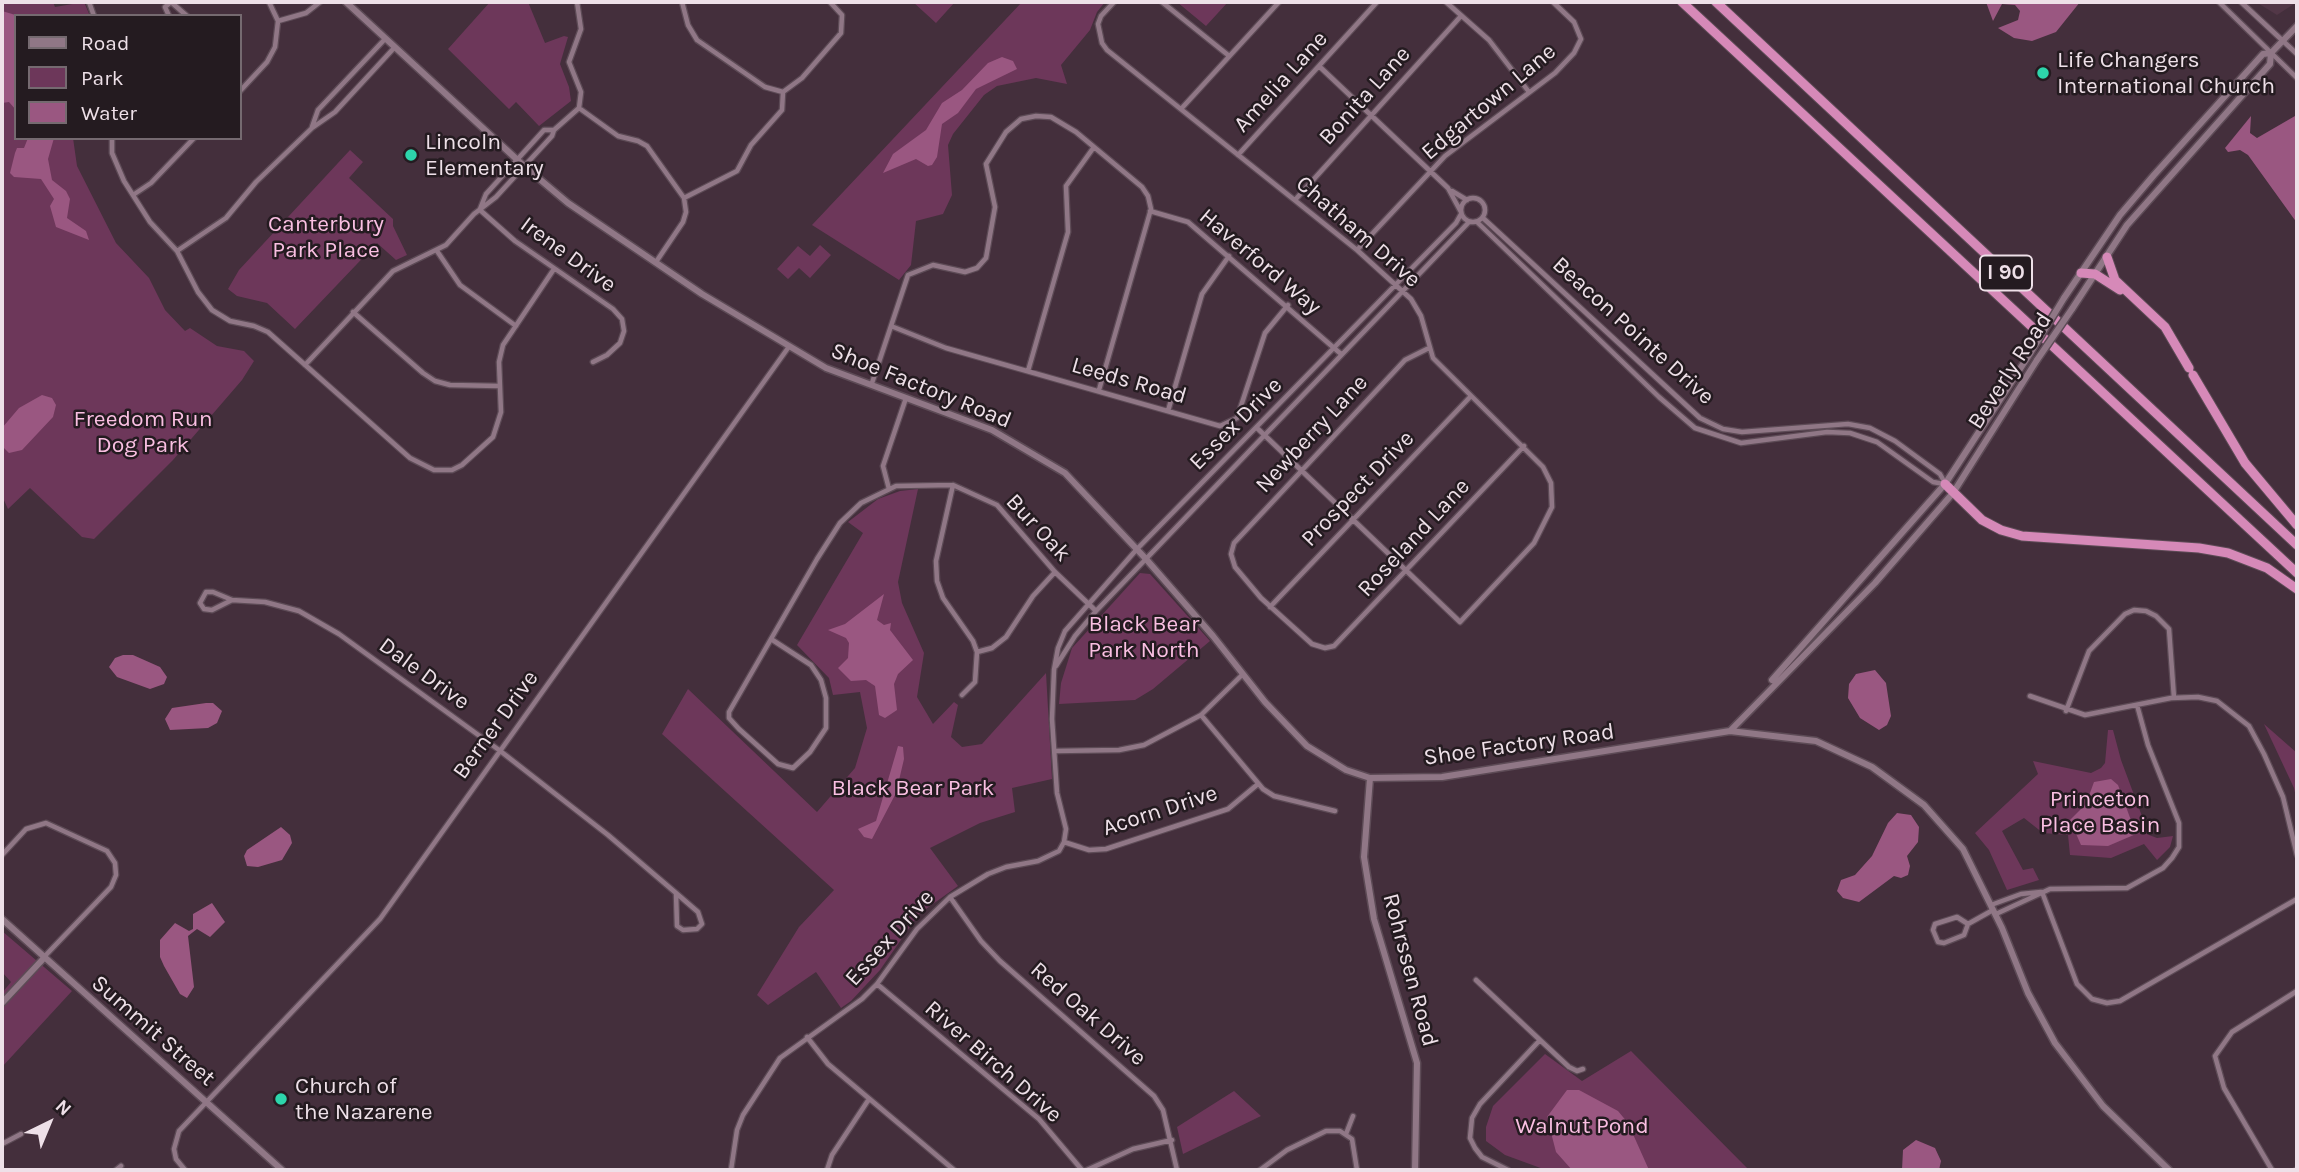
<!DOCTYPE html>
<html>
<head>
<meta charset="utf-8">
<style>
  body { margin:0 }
  #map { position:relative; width:2299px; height:1172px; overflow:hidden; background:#442f3c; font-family:Karla,sans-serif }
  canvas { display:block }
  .frame { position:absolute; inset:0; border:4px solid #eee0e8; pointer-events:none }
  .legend { position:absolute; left:14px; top:14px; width:228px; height:126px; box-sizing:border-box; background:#241b20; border:2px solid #756a70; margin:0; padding:9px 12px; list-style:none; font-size:21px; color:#eee0e8 }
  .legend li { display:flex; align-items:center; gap:14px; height:35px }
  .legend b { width:35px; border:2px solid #756a70 }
  .north { position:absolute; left:14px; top:1088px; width:70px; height:70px; -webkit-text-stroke:5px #241b20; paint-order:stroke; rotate:43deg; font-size:19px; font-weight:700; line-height:28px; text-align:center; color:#eee0e8 }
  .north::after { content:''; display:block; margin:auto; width:24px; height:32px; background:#eee0e8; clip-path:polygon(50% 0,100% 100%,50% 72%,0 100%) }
</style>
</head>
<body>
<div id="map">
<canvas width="2299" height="1172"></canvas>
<div class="frame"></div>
<ul class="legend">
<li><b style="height:9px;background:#907786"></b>Road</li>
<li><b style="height:19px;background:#6d375a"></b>Park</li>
<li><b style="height:19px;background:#9a5781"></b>Water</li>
</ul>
<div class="north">N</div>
</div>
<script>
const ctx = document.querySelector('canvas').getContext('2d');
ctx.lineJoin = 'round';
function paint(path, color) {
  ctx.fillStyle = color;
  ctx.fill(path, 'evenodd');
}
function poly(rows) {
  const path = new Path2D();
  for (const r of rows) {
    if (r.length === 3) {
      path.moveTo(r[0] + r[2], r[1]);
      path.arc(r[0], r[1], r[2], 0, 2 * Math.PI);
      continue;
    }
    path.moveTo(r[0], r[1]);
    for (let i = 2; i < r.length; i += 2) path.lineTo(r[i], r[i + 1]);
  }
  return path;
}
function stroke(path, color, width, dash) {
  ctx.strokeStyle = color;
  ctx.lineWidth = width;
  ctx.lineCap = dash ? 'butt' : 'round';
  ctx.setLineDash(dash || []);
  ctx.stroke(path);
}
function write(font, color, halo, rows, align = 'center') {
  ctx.font = font + ' Karla,sans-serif';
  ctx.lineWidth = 5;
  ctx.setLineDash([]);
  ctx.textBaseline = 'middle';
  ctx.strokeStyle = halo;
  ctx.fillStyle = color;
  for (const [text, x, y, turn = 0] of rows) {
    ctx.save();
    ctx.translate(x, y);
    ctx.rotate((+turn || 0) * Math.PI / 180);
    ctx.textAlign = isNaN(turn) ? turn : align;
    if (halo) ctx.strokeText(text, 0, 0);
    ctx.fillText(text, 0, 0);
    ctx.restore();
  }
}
const built = poly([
  [2256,2,2297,2,2277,15]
]);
const green = poly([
  [2,2,53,2,55,7,84,2,90,16,16,16,16,138,73,138,77,166,116,243,149,278,165,310,185,331,190,328,217,346,244,351,254,361,242,380,173,460,94,539,82,537,30,488,8,509,2,496],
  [490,2,528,2,545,43,564,36,568,37,560,64,569,87,571,101,539,126,516,102,509,109,448,49],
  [913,2,955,2,936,23],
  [1022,2,1105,2,1097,12,1090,30,1061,65,1067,84,1036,78,997,86,984,95,953,134,948,145,952,195,943,214,916,221,911,265,899,280,812,225],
  [1177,2,1228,2,1206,26],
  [350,150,363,162,349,178,393,219,393,226,407,255,396,260,377,243,295,329,267,303,237,296,228,289,239,270],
  [820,245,831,255,810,278,799,268,788,279,777,269,798,246,810,256],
  [918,489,898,582,902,603,924,653,917,697,933,724,954,702,958,705,951,737,962,747,982,744,1046,673,1052,779,1012,788,1015,812,980,823,930,848,958,886,919,914,880,970,851,1001,841,1008,816,972,768,1005,757,995,799,927,834,890,662,734,688,689,817,812,855,768,867,728,860,692,833,695,829,678,797,645,863,533,848,522,878,499,900,491],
  [1140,573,1150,574,1210,641,1153,689,1135,700,1059,704,1061,683,1072,648],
  [2264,724,2297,753,2297,802,2294,788],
  [2108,730,2113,730,2121,760,2149,835,2157,838,2173,836,2170,847,2157,860,2144,844,2111,858,2070,855,2068,835,2043,833,2024,818,2002,831,2023,870,2033,868,2039,880,2007,890,1989,850,1975,833,2038,774,2033,761,2091,773,2101,768,2105,763],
  [2,931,72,991,2,1067,2,993,11,982,2,972],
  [1631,1051,1749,1170,1546,1170,1505,1155,1486,1141,1486,1127,1493,1106,1545,1054,1582,1081],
  [1234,1091,1261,1116,1183,1154,1177,1127]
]);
const water = poly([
  [1986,2,2080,2,2056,32,2032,41,2014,38,1998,28,2018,20,2020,11,2015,5,2002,4,1993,21],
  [2,11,19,16,16,16,16,110,9,102,2,103],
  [1002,57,1013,61,1017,69,976,89,958,113,942,124,937,157,932,165,928,166,916,159,883,173,893,154,926,130,942,103,962,90,988,63],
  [2295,116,2297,117,2297,223,2248,155,2240,150,2228,152,2225,148,2251,116,2250,133,2257,138],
  [28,138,54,138,48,159,52,180,66,191,70,199,67,218,86,231,89,240,56,227,50,206,54,199,41,179,14,177,10,173,15,153,17,148,24,148],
  [42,395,52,398,56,405,53,417,22,450,9,453,2,446,2,428,19,408],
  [884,594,877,620,884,625,891,623,890,630,913,660,898,674,894,684,897,710,885,718,879,715,875,686,866,680,851,681,838,668,848,658,849,643,846,638,828,630,845,624],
  [123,655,133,655,160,667,167,677,164,684,150,689,117,677,109,667,115,658],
  [1875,670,1886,683,1891,716,1887,725,1879,730,1860,718,1848,698,1849,684,1856,674],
  [206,703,213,703,222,711,217,723,208,728,170,730,165,719,172,708],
  [898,746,903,747,904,759,896,793,872,839,864,837,858,829,876,821],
  [2111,779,2118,785,2136,834,2108,846,2081,845,2070,820,2086,804,2094,782],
  [1897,813,1911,815,1919,827,1918,842,1907,856,1910,866,1908,875,1901,878,1894,876,1859,902,1843,898,1837,891,1841,880,1855,875,1872,856,1888,823],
  [281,827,290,835,292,843,282,860,258,867,247,866,244,856,247,850],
  [212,903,225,922,210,937,197,929,188,936,194,987,187,998,180,994,164,966,160,957,160,940,175,923,189,931,193,929,193,914],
  [1567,1090,1579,1090,1618,1111,1628,1123,1649,1170,1572,1170,1556,1152,1547,1117],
  [1916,1140,1935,1148,1941,1161,1939,1170,1902,1170,1903,1150]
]);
const street = poly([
  [89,2,94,16],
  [682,2,688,25,697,40,765,87,783,92],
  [1114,2,1101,16,1098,24,1102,43,1107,50,1357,250,1411,299,1421,316,1433,358,1543,467,1551,483,1552,507,1534,543,1460,622,1257,428],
  [1162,2,1228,55],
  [1446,2,1489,40,1529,92],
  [2219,2,2297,78],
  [2241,2,2297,54],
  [169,16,165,7,171,2,187,16],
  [278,21,306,13,320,2],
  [1320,67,1448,188,1461,212],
  [240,91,267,62,275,47,278,21,269,2],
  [783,92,802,78,841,33,842,15,830,2],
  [579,108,618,136,638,141,647,146,684,198,686,212,683,222,656,262],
  [1181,109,1279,2],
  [312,127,318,110,385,39],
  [112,138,112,153,124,181,150,222,177,251,198,292,212,310,230,321,254,326,268,332,410,458,434,470,452,470,462,465,493,437,501,412,499,362,503,345,554,269],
  [1238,155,1377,2],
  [1452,191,1467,200],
  [133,195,151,183,194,138],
  [1473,210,12],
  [684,198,737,171,751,145,782,110,783,92],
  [1295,200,1461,16],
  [480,209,486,194,544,130,554,130],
  [480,210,515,241,613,309,622,319,624,331,620,343,607,355,593,362],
  [1150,211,1188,222,1341,354],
  [1483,218,1700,418,1723,429,1742,432,1848,424,1870,428,1895,441,1940,474,1945,483],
  [1477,222,1659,397,1695,428,1741,443,1827,432,1850,433,1877,442,1933,482,1944,484],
  [1357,250,1445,156,1555,73,1574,53,1581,39,1574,22,1553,2],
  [177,251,226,218,256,182,312,128,335,112,394,48],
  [437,251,460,285,516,326],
  [353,312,423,373,435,381,450,385,499,386],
  [891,326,946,348,1220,426,1237,418,1265,333,1288,305],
  [1429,348,1405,360,1234,543,1231,554,1235,567,1261,598,1312,644,1325,648,1334,646,1524,446],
  [305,365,393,271,446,245,474,214,496,197,552,136,554,130,579,108,581,92,569,62,581,29,577,2],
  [1028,371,1068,232,1066,186,1094,147],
  [872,383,908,275,933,265,965,272,977,268,986,258,995,207,986,164,1006,132,1021,119,1036,116,1051,117,1076,132,1142,187,1148,196,1151,209,1099,390],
  [1168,411,1202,294,1229,256],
  [953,485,936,561,937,581,943,598,973,641,977,652,975,682,962,695],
  [889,489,883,466,906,398],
  [232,600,212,610,204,609,200,603,206,592,213,592,232,600,265,602,299,611,339,634,499,750,608,835,676,893,698,912,702,924,697,929,683,930,677,926,676,893],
  [1270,607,1471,396],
  [771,639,811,665,821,680,826,698,826,728,810,752,793,768,778,764,739,729,729,718,729,712,817,559,840,523,861,503,896,486,953,485,997,505,1055,572,1096,611],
  [977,652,992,648,1006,637,1033,596,1055,572],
  [1056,666,1075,636,1096,611,1469,222],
  [2030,696,2085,715,2171,698,2198,697,2217,701,2249,726,2264,754,2283,797,2297,855],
  [2066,711,2089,651,2125,614,2134,610,2146,611,2156,616,2169,629,2174,698],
  [1201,715,1263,789,1274,796,1335,811],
  [1055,751,1119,750,1144,745,1201,715,1243,674],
  [1064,842,1089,850,1106,849,1228,809,1258,784],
  [2,855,26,829,46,823,107,851,115,863,116,875,111,887,44,957],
  [2042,892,2077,984,2092,999,2107,1003,2120,1001,2297,899],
  [950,897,981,941,1000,961,1154,1096,1163,1110,1177,1170],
  [1991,905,2021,894,2041,892],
  [1996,914,2050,889,2127,888,2163,868,2172,858,2179,847,2179,823,2148,745,2137,705],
  [1968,924,1957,917,1935,924,1933,930,1938,942,1944,943,1964,935,1968,924,1993,910],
  [1476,980,1540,1040,1480,1104,1472,1118,1470,1138,1475,1148,1482,1157,1508,1170],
  [877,984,1039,1119,1082,1170],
  [807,1037,828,1064,954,1170],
  [1540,1040,1569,1067,1577,1071,1583,1069],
  [1346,1134,1353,1116],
  [2,1144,21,1134],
  [116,1170,121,1166],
  [185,1170,176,1159,174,1149,179,1131,380,919,788,348],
  [731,1170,737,1130,743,1115,780,1058,862,999,877,984,917,929,950,897,988,874,1006,867,1038,861,1059,851,1064,842,1066,829,1057,793,1052,719,1054,670,1058,648,1065,631,1137,549,1456,223,1461,214],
  [827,1170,832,1155,869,1099],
  [1087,1170,1133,1149,1172,1140],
  [1260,1170,1287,1150,1326,1131,1340,1131,1352,1139,1357,1170],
  [2272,1170,2224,1088,2215,1056,2232,1032,2297,991],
  [2296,1170,2297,1170]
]);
const secondary = poly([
  [346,2,524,166,568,203,702,294,826,368,992,430,1065,473,1146,559,1213,636,1265,702,1307,746,1346,770,1370,778,1442,777,1730,731,1816,741,1872,767,1924,805,1963,849,2002,928,2028,993,2055,1043,2103,1106,2169,1170],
  [2064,298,2120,215,2154,175,2263,54,2271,53,2297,26],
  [2072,309,2127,225,2270,64,2271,53],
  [1772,680,1945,484,2031,352],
  [1730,731,1875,583,1953,493,2037,360],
  [1370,778,1364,857,1374,919,1417,1063,1415,1170],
  [2,919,282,1170],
  [2,1003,44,958]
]);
const highway = poly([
  [1682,2,2297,573],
  [1716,2,2297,545],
  [2107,257,2115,280,2165,327,2189,368],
  [2081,273,2095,274,2120,290],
  [2193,375,2245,463,2297,525],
  [1945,484,1982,520,2001,530,2022,536,2199,548,2228,553,2267,568,2297,589]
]);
const secondaryBridge = poly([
  [2031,352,2064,298],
  [2037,360,2072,309]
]);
const markers = [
  [2043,73,7,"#2dd5ab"],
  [411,155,7,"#2dd5ab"],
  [281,1099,7,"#2dd5ab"]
];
const shields = [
  [2006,273,52]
];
const shieldNames = [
  ["I 90",2006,273]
];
const poiNames = [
  ["Life Changers",2057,60],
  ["International Church",2057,86],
  ["Lincoln",425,142],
  ["Elementary",425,168],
  ["Church of",295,1086],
  ["the Nazarene",295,1112]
];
const streetNames = [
  ["Amelia Lane",1281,82,-48],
  ["Bonita Lane",1365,96,-48],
  ["Edgartown Lane",1489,102,-40],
  ["Chatham Drive",1358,232,41],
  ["Irene Drive",568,255,36],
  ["Haverford Way",1260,262,40],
  ["Beacon Pointe Drive",1633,331,42],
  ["Beverly Road",2010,371,-57],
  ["Leeds Road",1129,381,16],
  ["Shoe Factory Road",921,386,22],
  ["Essex Drive",1236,424,-45],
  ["Newberry Lane",1312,434,-47],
  ["Prospect Drive",1358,489,-46],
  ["Bur Oak",1038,528,47],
  ["Roseland Lane",1414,538,-47],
  ["Dale Drive",424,674,36],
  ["Berner Drive",496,725,-54],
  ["Shoe Factory Road",1519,745,-8],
  ["Acorn Drive",1160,811,-18],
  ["Essex Drive",890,938,-48],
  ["Rohrssen Road",1410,970,75],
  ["Red Oak Drive",1088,1014,41],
  ["Summit Street",153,1031,41],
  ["River Birch Drive",993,1062,41]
];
const parkNames = [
  ["Canterbury",326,224],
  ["Park Place",326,250],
  ["Freedom Run",143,419],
  ["Dog Park",143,445],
  ["Black Bear",1144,624],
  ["Park North",1144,650],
  ["Black Bear Park",913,788],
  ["Princeton",2100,799],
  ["Place Basin",2100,825],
  ["Walnut Pond",1582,1126]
];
paint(built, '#523747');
paint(green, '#6d375a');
paint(water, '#9a5781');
stroke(street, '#5d4b56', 7);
stroke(secondary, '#5d4b56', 9);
stroke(highway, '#5d4b56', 11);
stroke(street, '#907786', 4.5);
stroke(secondary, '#907786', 6);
stroke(highway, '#d689b8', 9);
stroke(secondaryBridge, '#5d4b56', 9, []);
stroke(secondaryBridge, '#907786', 6);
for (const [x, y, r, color] of markers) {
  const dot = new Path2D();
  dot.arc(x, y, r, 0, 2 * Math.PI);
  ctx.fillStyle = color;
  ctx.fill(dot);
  stroke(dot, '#241b20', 2.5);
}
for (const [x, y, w] of shields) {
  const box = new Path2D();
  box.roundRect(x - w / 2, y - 17.5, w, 35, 5);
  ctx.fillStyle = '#241b20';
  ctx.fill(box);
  stroke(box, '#eee0e8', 2);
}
write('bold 21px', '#eee0e8', null, shieldNames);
write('23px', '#eee0e8', '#241b20', poiNames, 'left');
write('23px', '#eee0e8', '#241b20', streetNames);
write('23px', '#fabfe2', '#241b20', parkNames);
</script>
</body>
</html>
